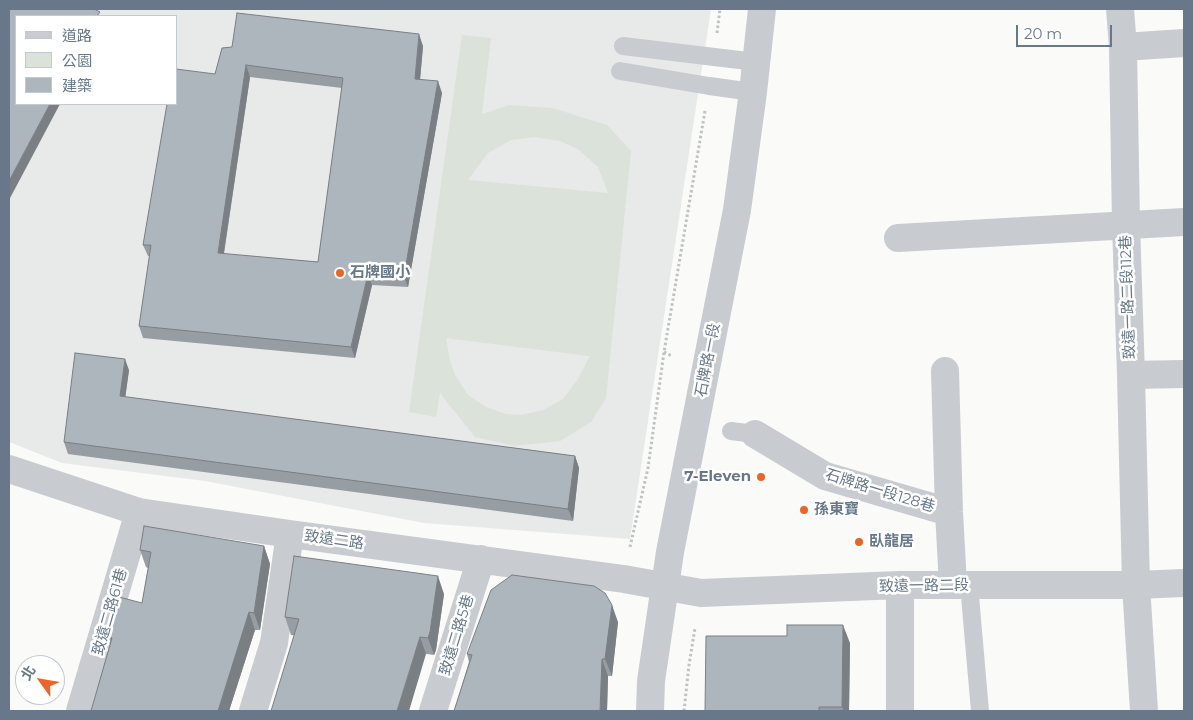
<!DOCTYPE html>
<html>
<head>
<meta charset="utf-8">
<style>
  body { margin:0 }
  #map { position:relative; width:1193px; height:720px; overflow:hidden; background:#fafaf8; font-family:Montserrat,"Noto Sans TC",sans-serif }
  canvas { display:block }
  .frame { position:absolute; inset:0; border:10px solid #68788a; pointer-events:none }
  .legend { position:absolute; left:15px; top:15px; width:162px; height:90px; box-sizing:border-box; background:#fff; border:1px solid #c3c9d0; margin:0; padding:6px 9px; list-style:none; font-size:15px; color:#68788a }
  .legend li { display:flex; align-items:center; gap:10px; height:25px }
  .legend b { width:25px; border:1px solid #c3c9d0 }
  .north { position:absolute; left:15px; top:655px; width:50px; height:50px; box-sizing:border-box; background:#fff; border:1px solid #c3c9d0; border-radius:50%; rotate:302deg; font-size:14px; font-weight:700; line-height:20px; text-align:center; color:#68788a }
  .north::after { content:''; display:block; margin:auto; width:18px; height:22px; background:#ec6426; clip-path:polygon(50% 0,100% 100%,50% 72%,0 100%) }
  .scale { position:absolute; left:1016px; top:25px; width:96px; height:22px; box-sizing:border-box; border:2px solid #68788a; border-top:0; padding-left:6px; font-size:15px; line-height:18px; white-space:nowrap; color:#68788a; -webkit-text-stroke:4px #fff; paint-order:stroke }
</style>
</head>
<body>
<div id="map">
<canvas width="1193" height="720"></canvas>
<div class="frame"></div>
<ul class="legend">
<li><b style="height:6px;background:#c8cbcf"></b>道路</li>
<li><b style="height:14px;background:#dbe2d9"></b>公園</li>
<li><b style="height:14px;background:#aeb6bd"></b>建築</li>
</ul>
<div class="north">北</div>
<div class="scale">20 m</div>
</div>
<script>
const ctx = document.querySelector('canvas').getContext('2d');
ctx.lineJoin = 'round';
function paint(path, color) {
  ctx.fillStyle = color;
  ctx.fill(path, 'evenodd');
}
function poly(rows) {
  const path = new Path2D();
  for (const r of rows) {
    path.moveTo(r[0], r[1]);
    for (let i = 2; i < r.length; i += 2) path.lineTo(r[i], r[i + 1]);
  }
  return path;
}
function stroke(path, color, width, dash) {
  ctx.strokeStyle = color;
  ctx.lineWidth = width;
  ctx.lineCap = dash ? 'butt' : 'round';
  ctx.setLineDash(dash || []);
  ctx.stroke(path);
}
function write(font, color, halo, rows, align = 'center') {
  ctx.font = font + ' Montserrat,"Noto Sans TC",sans-serif';
  ctx.lineWidth = 5;
  ctx.setLineDash([]);
  ctx.textBaseline = 'middle';
  ctx.strokeStyle = halo;
  ctx.fillStyle = color;
  for (const [text, x, y, turn = 0] of rows) {
    ctx.save();
    ctx.translate(x, y);
    ctx.rotate((+turn || 0) * Math.PI / 180);
    ctx.textAlign = isNaN(turn) ? turn : align;
    if (halo) ctx.strokeText(text, 0, 0);
    ctx.fillText(text, 0, 0);
    ctx.restore();
  }
}
const built = poly([
  [9,9,711,9,630,539,424,523,205,481,62,463,9,442],
  [16,16,176,16,176,104,16,104]
]);
const green = poly([
  [462,35,491,38,482,114,509,105,552,108,607,125,631,151,606,398,591,422,560,441,514,446,475,437,440,393,436,417,409,412],
  [534,137,560,141,578,149,598,167,608,193,468,180,488,153,511,140],
  [446,338,589,356,590,356,578,379,563,399,543,410,521,415,506,414,486,407,468,395,455,375,450,361]
]);
const path = poly([
  [717,33,720,9],
  [664,352,672,356],
  [630,547,648,468,664,352,705,111],
  [684,711,689,665,695,628]
]);
const service = poly([
  [623,46,756,62],
  [620,71,709,86,753,92],
  [731,431,755,434],
  [969,585,980,711]
]);
const minor = poly([
  [1120,9,1123,47,1126,224,1131,375,1136,585,1144,711],
  [1123,47,1184,43],
  [898,238,1184,222],
  [945,371,949,512,953,585],
  [1131,375,1184,374],
  [755,434,825,476,949,512],
  [9,469,139,512,290,534,624,579,701,593,900,585,1136,585,1184,583],
  [80,711,139,512],
  [253,711,274,643,290,534],
  [433,711,481,559],
  [900,711,900,585]
]);
const tertiary = poly([
  [650,711,651,681,670,552,737,210,753,92,762,9]
]);
const wall = poly([
  [423,46,420,80,442,93,408,287,372,285,355,358,143,338,139,326,150,256,148,256,143,245,215,74,222,48],
  [250,77,342,88,318,262,224,254],
  [129,370,125,397,575,456,579,468,573,521,68,454,64,442],
  [264,546,270,564,260,630,255,630,229,711,91,711,110,645,107,637,142,603,148,568,146,567,140,550],
  [444,594,436,650,434,655,291,635,285,617],
  [618,622,612,676,608,676,607,711,454,711,469,662,467,654],
  [850,643,849,711,705,711]
]);
const shadedWall = poly([
  [419,34,423,46,419,91,415,79],
  [246,65,250,77,222,265,218,253],
  [438,81,442,93,408,287,404,276],
  [50,104,60,104,9,200,9,181],
  [368,274,372,285,355,358,351,347],
  [125,359,129,370,124,407,120,396],
  [575,456,579,468,573,521,568,509],
  [264,546,270,564,260,630,254,613],
  [438,576,444,594,436,650,434,655,428,638],
  [612,605,618,622,612,676,605,659],
  [249,612,255,630,229,711,218,711],
  [843,625,850,643,849,711,844,711,842,707],
  [420,637,426,654,409,711,397,711],
  [602,659,608,676,607,711,600,711]
]);
const building = poly([
  [9,9,94,9,100,12,97,16,16,16,16,104,50,104,9,181,9,9],
  [237,13,419,34,415,79,438,81,404,276,368,274,351,347,139,326,151,245,143,245,167,104,176,104,176,69,215,74,222,48,232,47,237,13],
  [246,65,343,78,318,262,218,253,246,65],
  [75,353,125,359,120,396,575,456,568,509,64,442,75,353],
  [144,526,264,546,254,613,249,612,218,711,91,711,112,638,107,637,119,597,142,603,151,552,140,550,144,526],
  [294,556,438,576,430,632,428,638,420,637,397,711,271,711,299,619,285,617,294,556],
  [512,575,594,586,605,593,612,605,605,659,602,659,600,711,454,711,472,655,467,654,491,590,512,575],
  [787,625,843,625,842,707,819,707,819,711,705,711,706,636,787,636,787,625]
]);
const markers = [
  [340,273,5,"#ec6426"],
  [761,477,5,"#ec6426"],
  [804,510,5,"#ec6426"],
  [859,542,5,"#ec6426"]
];
const poiNames = [
  ["石牌國小",350,273],
  ["7-Eleven",751,477,"right"],
  ["孫東寶",814,510],
  ["臥龍居",869,542]
];
const streetNames = [
  ["致遠一路二段112巷",1128,297,-92],
  ["石牌路一段",708,360,-79],
  ["石牌路一段128巷",880,491,17],
  ["致遠二路",334,540,8],
  ["致遠一路二段",924,586,-1],
  ["致遠二路61巷",110,612,-74],
  ["致遠二路5巷",457,635,-73]
];
paint(built, '#e8e9e9');
paint(green, '#dbe2d9');
stroke(path, '#bfc2c5', 3, [2.5, 2.5]);
stroke(service, '#c8cbcf', 18);
stroke(minor, '#c8cbcf', 28);
stroke(tertiary, '#c8cbcf', 28);
paint(wall, '#969da3');
paint(shadedWall, '#7a7f84');
paint(building, '#aeb6bd');
stroke(building, '#7a7f84', 1);
for (const [x, y, r, color] of markers) {
  const dot = new Path2D();
  dot.arc(x, y, r, 0, 2 * Math.PI);
  ctx.fillStyle = color;
  ctx.fill(dot);
  stroke(dot, '#fff', 2);
}
write('bold 15px', '#68788a', '#fff', poiNames, 'left');
write('15px', '#68788a', '#fff', streetNames);
</script>
</body>
</html>
